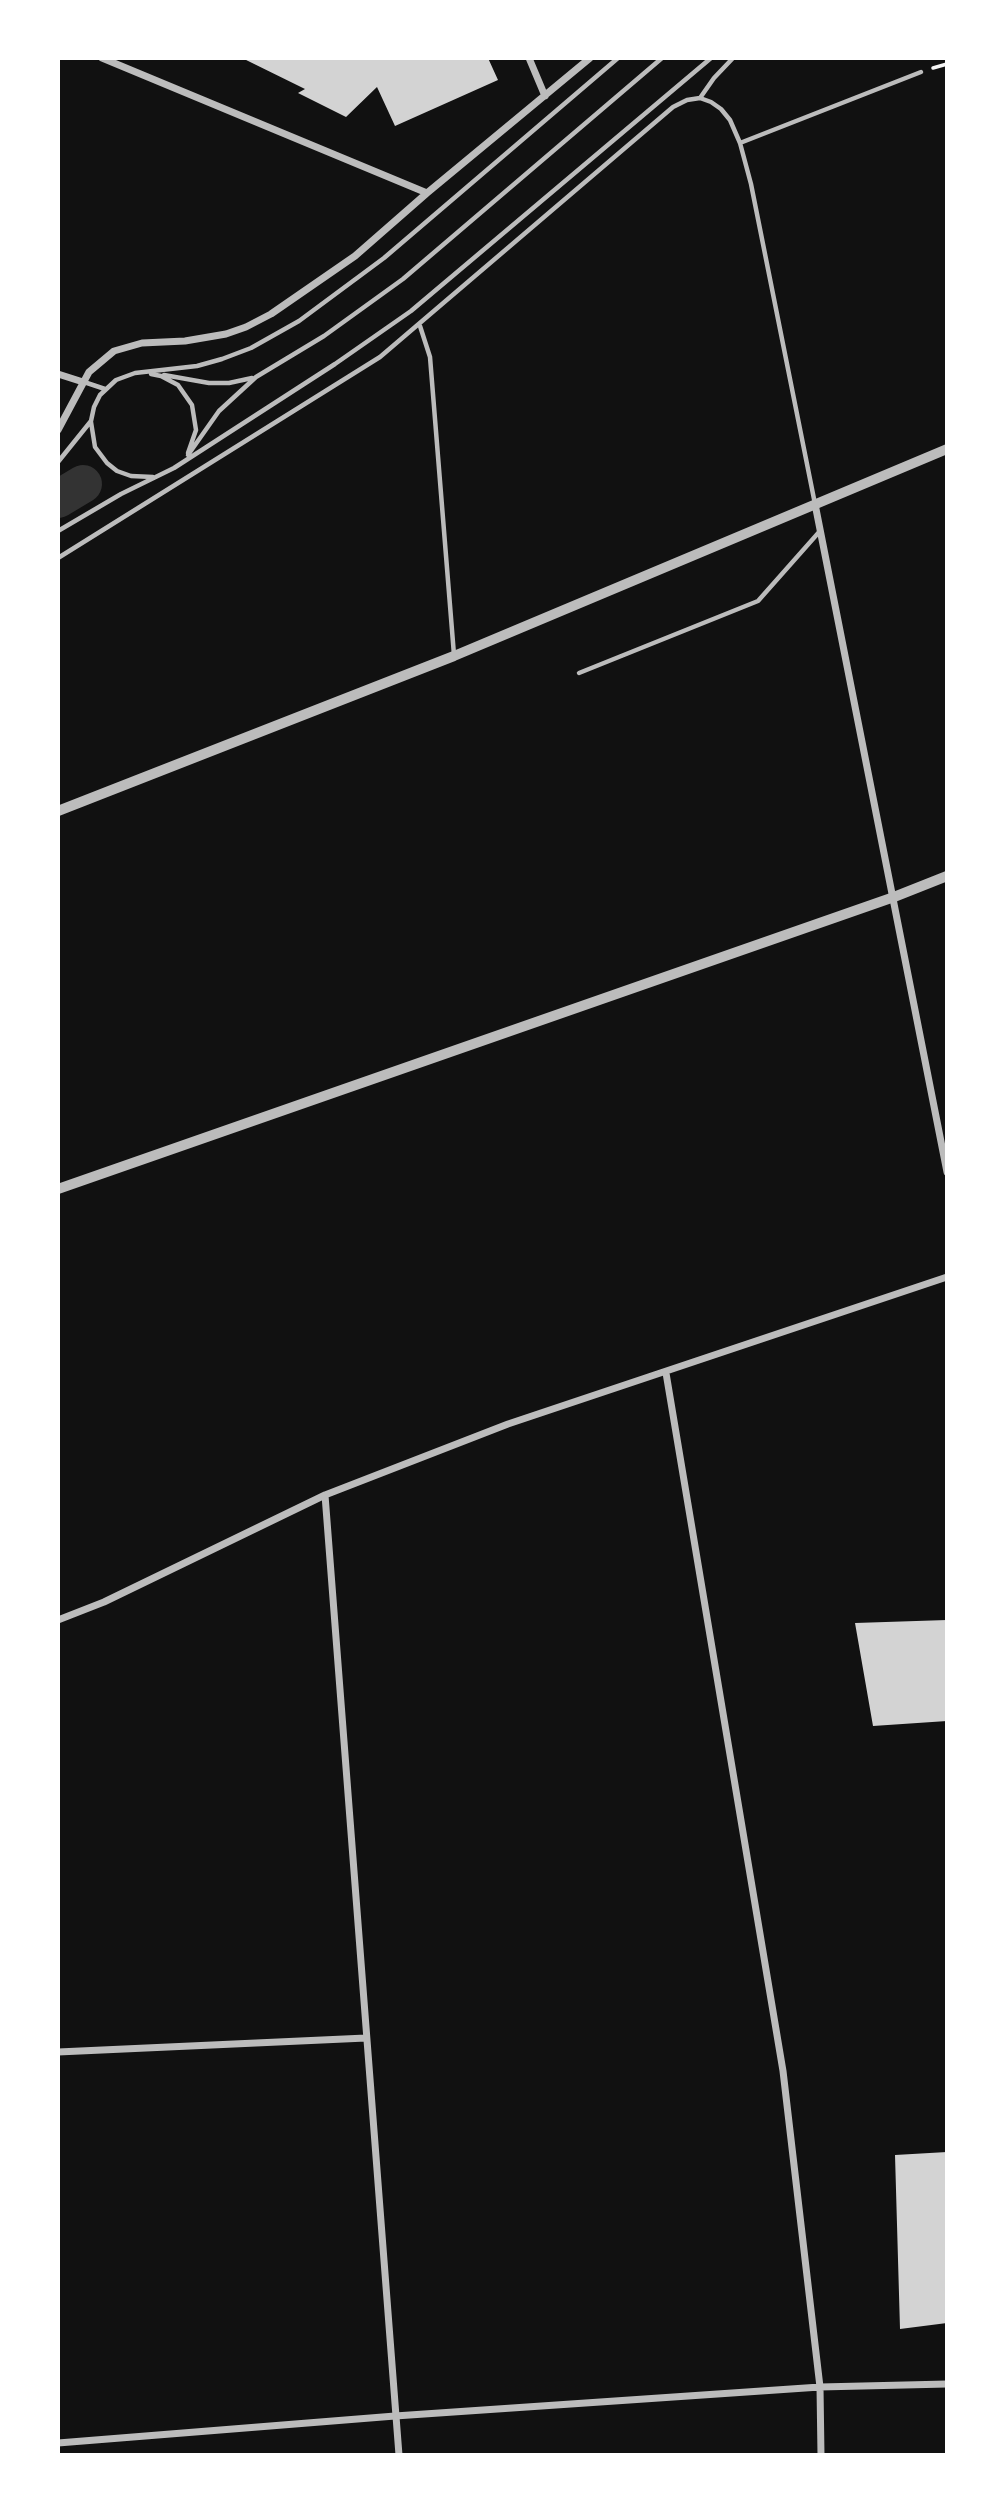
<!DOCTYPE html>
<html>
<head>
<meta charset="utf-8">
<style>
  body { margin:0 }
  #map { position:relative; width:1005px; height:2513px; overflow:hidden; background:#111; font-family:Karla,sans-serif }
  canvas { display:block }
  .frame { position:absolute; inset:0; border:60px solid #fff; pointer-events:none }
</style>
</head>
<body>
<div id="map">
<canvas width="1005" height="2513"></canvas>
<div class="frame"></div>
</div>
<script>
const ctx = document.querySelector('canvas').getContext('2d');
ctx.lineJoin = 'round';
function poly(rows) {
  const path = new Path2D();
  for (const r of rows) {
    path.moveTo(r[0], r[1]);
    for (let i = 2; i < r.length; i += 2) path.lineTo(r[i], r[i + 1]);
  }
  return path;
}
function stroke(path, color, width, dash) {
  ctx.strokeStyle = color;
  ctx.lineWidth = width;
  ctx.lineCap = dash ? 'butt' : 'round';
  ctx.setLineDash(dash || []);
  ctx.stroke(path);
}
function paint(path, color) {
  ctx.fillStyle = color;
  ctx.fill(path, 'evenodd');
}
const river = poly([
  [58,499,83,484]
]);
const building = poly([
  [242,58,488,58,498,80,395,126,377,87,346,117,298,93,305,89],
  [947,1620,947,1721,873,1726,855,1623],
  [947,2152,947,2323,900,2329,895,2155]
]);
const path = poly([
  [933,68,947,64]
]);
const service = poly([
  [700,98,711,102,721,109,730,120,740,143,751,184,815,504],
  [740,143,921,72],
  [420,326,430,357,454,655],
  [151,374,161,376,178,385,192,405,196,430,188,453],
  [164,375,209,383,229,383,252,378],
  [84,382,105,389],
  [91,422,95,447,107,463,117,471,131,476,153,477],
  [188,455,219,411,256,377,324,336,403,279,662,58],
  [58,462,91,421,94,407,100,395,116,380,135,373,197,366,222,359,251,348,299,321,384,258,618,58],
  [58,531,121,494,174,468,335,364,411,311,711,58],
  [58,558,380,357,673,107,687,100,700,98,714,78,733,58],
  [579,673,758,601,820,531]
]);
const minor = poly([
  [102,58,427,193],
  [529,58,545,96],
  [58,374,83,382],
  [58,430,89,372,114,351,142,343,185,341,226,334,246,327,271,314,355,256,427,193,590,58],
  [815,504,947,1172],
  [666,1373,783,2071,820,2387,821,2455],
  [325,1495,399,2455],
  [58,1620,104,1602,325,1495,508,1424,947,1277],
  [58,2052,366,2038],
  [58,2443,395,2416,820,2387,947,2384]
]);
const tertiary = poly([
  [58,811,454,656,947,449],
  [58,1189,894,897,947,876]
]);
stroke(river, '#333', 38);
paint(building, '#d3d3d3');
stroke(path, '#f5f5f5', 3.5);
stroke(service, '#bcbcbc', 4.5);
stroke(minor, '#bcbcbc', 7);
stroke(tertiary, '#bcbcbc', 10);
</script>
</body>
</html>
